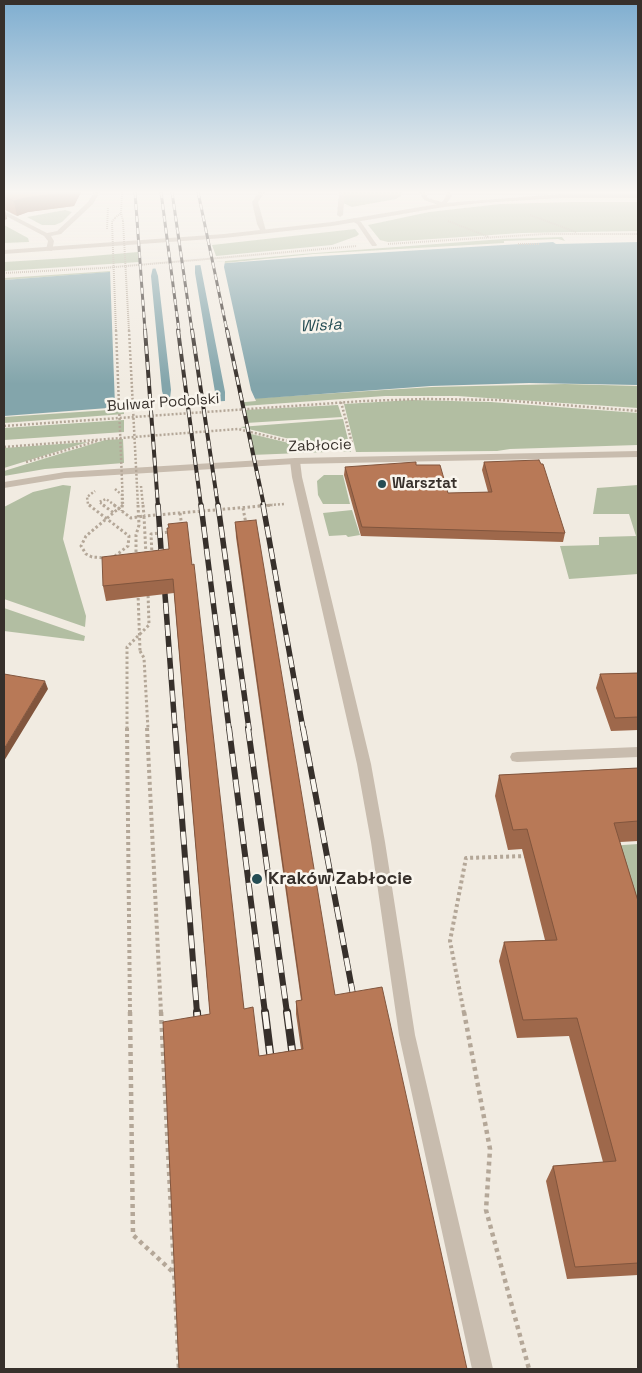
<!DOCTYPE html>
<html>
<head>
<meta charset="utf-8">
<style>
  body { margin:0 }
  #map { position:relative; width:642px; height:1373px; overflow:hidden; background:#f1ebe1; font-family:"Space Grotesk",sans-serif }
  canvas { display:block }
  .frame { position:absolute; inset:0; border:5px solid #37302b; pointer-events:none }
</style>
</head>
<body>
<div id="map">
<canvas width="642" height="1373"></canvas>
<div class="frame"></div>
</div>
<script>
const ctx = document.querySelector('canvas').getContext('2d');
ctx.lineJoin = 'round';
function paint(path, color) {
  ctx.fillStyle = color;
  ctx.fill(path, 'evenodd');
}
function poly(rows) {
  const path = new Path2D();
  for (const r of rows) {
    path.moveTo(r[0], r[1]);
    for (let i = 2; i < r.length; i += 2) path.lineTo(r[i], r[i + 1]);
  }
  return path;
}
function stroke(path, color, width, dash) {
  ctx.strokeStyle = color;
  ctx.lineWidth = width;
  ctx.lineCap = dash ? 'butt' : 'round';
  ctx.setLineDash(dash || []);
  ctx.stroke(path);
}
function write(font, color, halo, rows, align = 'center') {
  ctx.font = font + ' "Space Grotesk",sans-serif';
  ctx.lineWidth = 5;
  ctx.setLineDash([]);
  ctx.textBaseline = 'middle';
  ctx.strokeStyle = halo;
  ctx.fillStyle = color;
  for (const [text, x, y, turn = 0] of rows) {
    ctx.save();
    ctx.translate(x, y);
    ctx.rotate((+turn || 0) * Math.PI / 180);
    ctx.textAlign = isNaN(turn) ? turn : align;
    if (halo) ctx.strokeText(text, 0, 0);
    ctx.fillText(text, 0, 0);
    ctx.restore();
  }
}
const green = poly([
  [345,192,402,192,401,196,396,199,352,207,343,203],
  [572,202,638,202,638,231,521,233,388,242,380,240,368,225,429,212,500,204],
  [65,210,72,212,62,222,55,225,42,225,27,217],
  [4,225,28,238,29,242,4,243],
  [355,229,359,234,357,236,332,245,216,256,212,245],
  [562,237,565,241,558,239,504,241,504,243,313,254,215,264,215,262,302,254,503,239],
  [138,252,139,262,4,271,4,262,69,258],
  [111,271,113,272,4,280,4,278],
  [565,384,638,386,638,408,457,396,385,396,243,406,242,399,432,387],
  [412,400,491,402,638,413,638,445,510,449,497,451,356,452,344,404],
  [338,405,342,417,246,423,244,410],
  [124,409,124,414,4,423,4,417],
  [343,419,351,452,340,451,240,427],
  [124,420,124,432,4,440,4,428],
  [247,433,327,452,251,455],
  [123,439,124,463,45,469,4,476,4,471,105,440],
  [88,442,4,468,4,448],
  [324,475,343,475,350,504,323,504,318,495,317,481],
  [63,485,71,486,63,539,86,616,85,627,4,599,4,507,33,492],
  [638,485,638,574,569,579,560,546,599,545,599,537,636,536,629,514,593,514,597,488],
  [352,510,360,535,348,537,346,535,329,536,323,513],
  [4,608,85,636,84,641,4,631],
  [638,844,638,944,609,846]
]);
const water = poly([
  [553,242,556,244,638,242,638,385,529,383,431,386,128,408,127,403,109,404,108,408,4,416,4,280,306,257]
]);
const pier = poly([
  [225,261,224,267,251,390,256,401,225,404,225,392,200,263],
  [195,264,195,273,217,404,169,407,171,390,158,276,155,267],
  [153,267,151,276,162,391,167,408,128,410,125,405,115,406,110,270]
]);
const pathFar4 = poly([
  [122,192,121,213,123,221],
  [530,215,576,232],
  [115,218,121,213],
  [448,221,489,237],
  [107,229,108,207],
  [388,244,544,234,638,234],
  [518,244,539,244],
  [4,273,103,268,357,246]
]);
const pathFar3 = poly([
  [341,402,352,443],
  [4,426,364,401,425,399,501,400,638,411],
  [4,447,238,429,296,443],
  [26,462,97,441],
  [141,486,143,506],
  [115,489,122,495,122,506],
  [91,506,88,504,87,497,95,491],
  [105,506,99,502,106,499,116,506],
  [258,506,284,504]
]);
const pathFar2 = poly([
  [89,505,129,536,128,546,115,556],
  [103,505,114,513],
  [114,505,131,518,144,516,146,555],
  [122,505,122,511],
  [143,505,144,516,273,505],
  [243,508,246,524],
  [180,513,182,527],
  [152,555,151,534,169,532],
  [107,558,92,557,86,554,81,546,86,536,118,509],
  [140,651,144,658,148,729],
  [127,729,127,647,149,625,148,593]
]);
const pathFar1 = poly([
  [127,728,130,1013],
  [147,728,161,1013],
  [464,1013,450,941,466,858,525,856]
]);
const path = poly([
  [130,1012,133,1235,174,1273],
  [161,1012,179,1369],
  [464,1012,490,1149,486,1210,529,1369]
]);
const service = poly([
  [259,192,265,192,258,202,266,231,263,233,261,232,257,224,252,202,259,192],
  [339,192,345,192,343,215,340,217,337,215,339,192],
  [638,747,638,757,517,762,512,761,510,757,512,753,517,752,638,747]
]);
const pedestrian = poly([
  [354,218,361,222,377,245,376,246,372,246,357,224,352,221,351,220,354,218]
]);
const minor = poly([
  [94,192,100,192,93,204,61,234,51,236,54,241,52,251,46,250,48,241,44,236,4,215,4,211,47,233,57,231,88,202,94,192],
  [419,192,425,192,428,198,442,202,446,196,445,192,451,192,452,196,444,207,424,200,419,192],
  [295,458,300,461,302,477,371,764,385,842,415,1035,493,1369,472,1369,399,1035,371,842,357,764,292,477,290,461,295,458]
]);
const tertiary = poly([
  [561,194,638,194,638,198,561,198,481,203,444,207,332,226,224,238,4,254,4,250,224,234,332,222,444,203,561,194],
  [638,451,638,457,295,464,65,478,4,488,4,482,65,472,295,458,638,451]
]);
const railFar4 = poly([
  [135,192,145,331],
  [161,192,179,331],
  [172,192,192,331],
  [198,192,227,331]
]);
const railFar3 = poly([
  [145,330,158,506],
  [178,330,201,506],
  [192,330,218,506],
  [227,330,264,506]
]);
const railFar2 = poly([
  [158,505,162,564],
  [201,505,229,729],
  [218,505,249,729],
  [263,505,303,729],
  [164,581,175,729]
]);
const railFar1 = poly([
  [175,728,197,1013],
  [229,728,265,1013],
  [248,728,287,1013],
  [303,728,355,1005]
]);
const rail = poly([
  [197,1012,198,1030],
  [265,1012,272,1069],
  [287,1012,294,1065]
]);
const pathBridgeFar2 = poly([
  [115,218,112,222,116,331],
  [123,221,129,331]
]);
const pathBridgeFar1 = poly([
  [116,330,123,506],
  [129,330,138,506]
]);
const pathBridge = poly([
  [118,509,123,505],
  [136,557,136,535,139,525,138,505],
  [138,593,140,651]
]);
const wall = poly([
  [4,192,81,192,74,206,28,212,17,216,5,210,7,219,4,220],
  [484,462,565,533,563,542,361,536,344,475,345,467,416,465,448,493,488,492,482,470],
  [235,522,335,995,467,1369,210,1014,174,593,106,601,103,586,169,549,244,1009,259,1056,301,1049,296,1014,296,1001,301,1000,236,537],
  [638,673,638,730,611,731,596,688,600,674],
  [638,768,638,841,620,842,638,901,638,1275,567,1279,546,1181,553,1166,603,1162,569,1036,517,1038,499,961,504,942,545,940,522,849,508,850,495,796,499,775]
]);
const shadedWall = poly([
  [71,192,81,192,74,206,28,212,17,216,14,201,25,198],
  [4,205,7,219,4,220],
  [45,681,48,689,4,761,4,749]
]);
const building = poly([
  [4,192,71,192,25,198,14,201,4,197,4,192],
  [539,460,541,464,543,464,565,533,362,527,345,467,416,462,416,465,440,465,448,493,492,492,484,462,539,460],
  [256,520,335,995,382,987,467,1369,179,1369,163,1022,210,1014,173,579,103,586,102,557,169,549,167,528,169,528,168,524,187,522,192,565,194,564,244,1009,253,1007,259,1056,303,1049,296,1001,302,1000,235,522,256,520],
  [638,673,638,717,615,718,600,674,638,673],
  [4,674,45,681,4,749,4,674],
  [638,768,638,821,614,823,638,901,638,1263,575,1267,553,1166,616,1161,577,1018,523,1020,504,942,557,940,527,829,513,830,499,775,638,768]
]);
const markers = [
  [382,484,5,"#254d54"],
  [257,879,6,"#254d54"]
];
const farStreetnames = [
  ["Bulwar Podolski",163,403,-4],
  ["Zabłocie",320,446,-2]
];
const farPoinames = [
  ["Warsztat",392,484]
];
const farWaternames = [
  ["Wisła",321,326,-3]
];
const poiNames = [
  ["Kraków Zabłocie",268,879]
];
paint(green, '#b2bea2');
paint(water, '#83a5ab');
paint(pier, '#f1ebe1');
stroke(pathFar4, '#b4a798', 2, [1, 1]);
stroke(pathFar3, '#b4a798', 2.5, [2, 2]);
stroke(pathFar2, '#b4a798', 3, [2.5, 2.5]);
stroke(pathFar1, '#b4a798', 4, [3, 3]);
stroke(path, '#b4a798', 4.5, [4, 4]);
paint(service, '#c8bcae');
paint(pedestrian, '#c8bcae');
paint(minor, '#c8bcae');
paint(tertiary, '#c8bcae');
stroke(railFar4, '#37302b', 3);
stroke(railFar3, '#37302b', 4);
stroke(railFar2, '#37302b', 5.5);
stroke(railFar1, '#37302b', 6);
stroke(rail, '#37302b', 8);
stroke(railFar4, '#f9f5ed', 2, [6]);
stroke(railFar3, '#f9f5ed', 2.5, [8]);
stroke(railFar2, '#f9f5ed', 4, [11]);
stroke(railFar1, '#f9f5ed', 4.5, [13]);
stroke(rail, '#f9f5ed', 5.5, [17]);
stroke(pathBridgeFar2, '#b4a798', 2, [1, 1]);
stroke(pathBridgeFar1, '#b4a798', 2.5, [2, 2]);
stroke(pathBridge, '#b4a798', 3, [2.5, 2.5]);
paint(wall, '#9e684b');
paint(shadedWall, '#81553d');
paint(building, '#b87957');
stroke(building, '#81553d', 1);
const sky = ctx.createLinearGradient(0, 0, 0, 384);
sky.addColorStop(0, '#7faed0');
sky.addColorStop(0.5, '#f9f6f2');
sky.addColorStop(1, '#f9f6f200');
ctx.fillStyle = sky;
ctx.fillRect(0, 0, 642, 384);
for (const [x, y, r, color] of markers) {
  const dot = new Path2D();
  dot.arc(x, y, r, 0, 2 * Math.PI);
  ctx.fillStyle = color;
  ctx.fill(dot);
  stroke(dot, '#f9f5ed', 2);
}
write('15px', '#37302b', '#f9f5ed', farStreetnames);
write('bold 15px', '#37302b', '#f9f5ed', farPoinames, 'left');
write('italic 16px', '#254d54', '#f9f5ed', farWaternames);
write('bold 18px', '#37302b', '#f9f5ed', poiNames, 'left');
</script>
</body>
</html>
